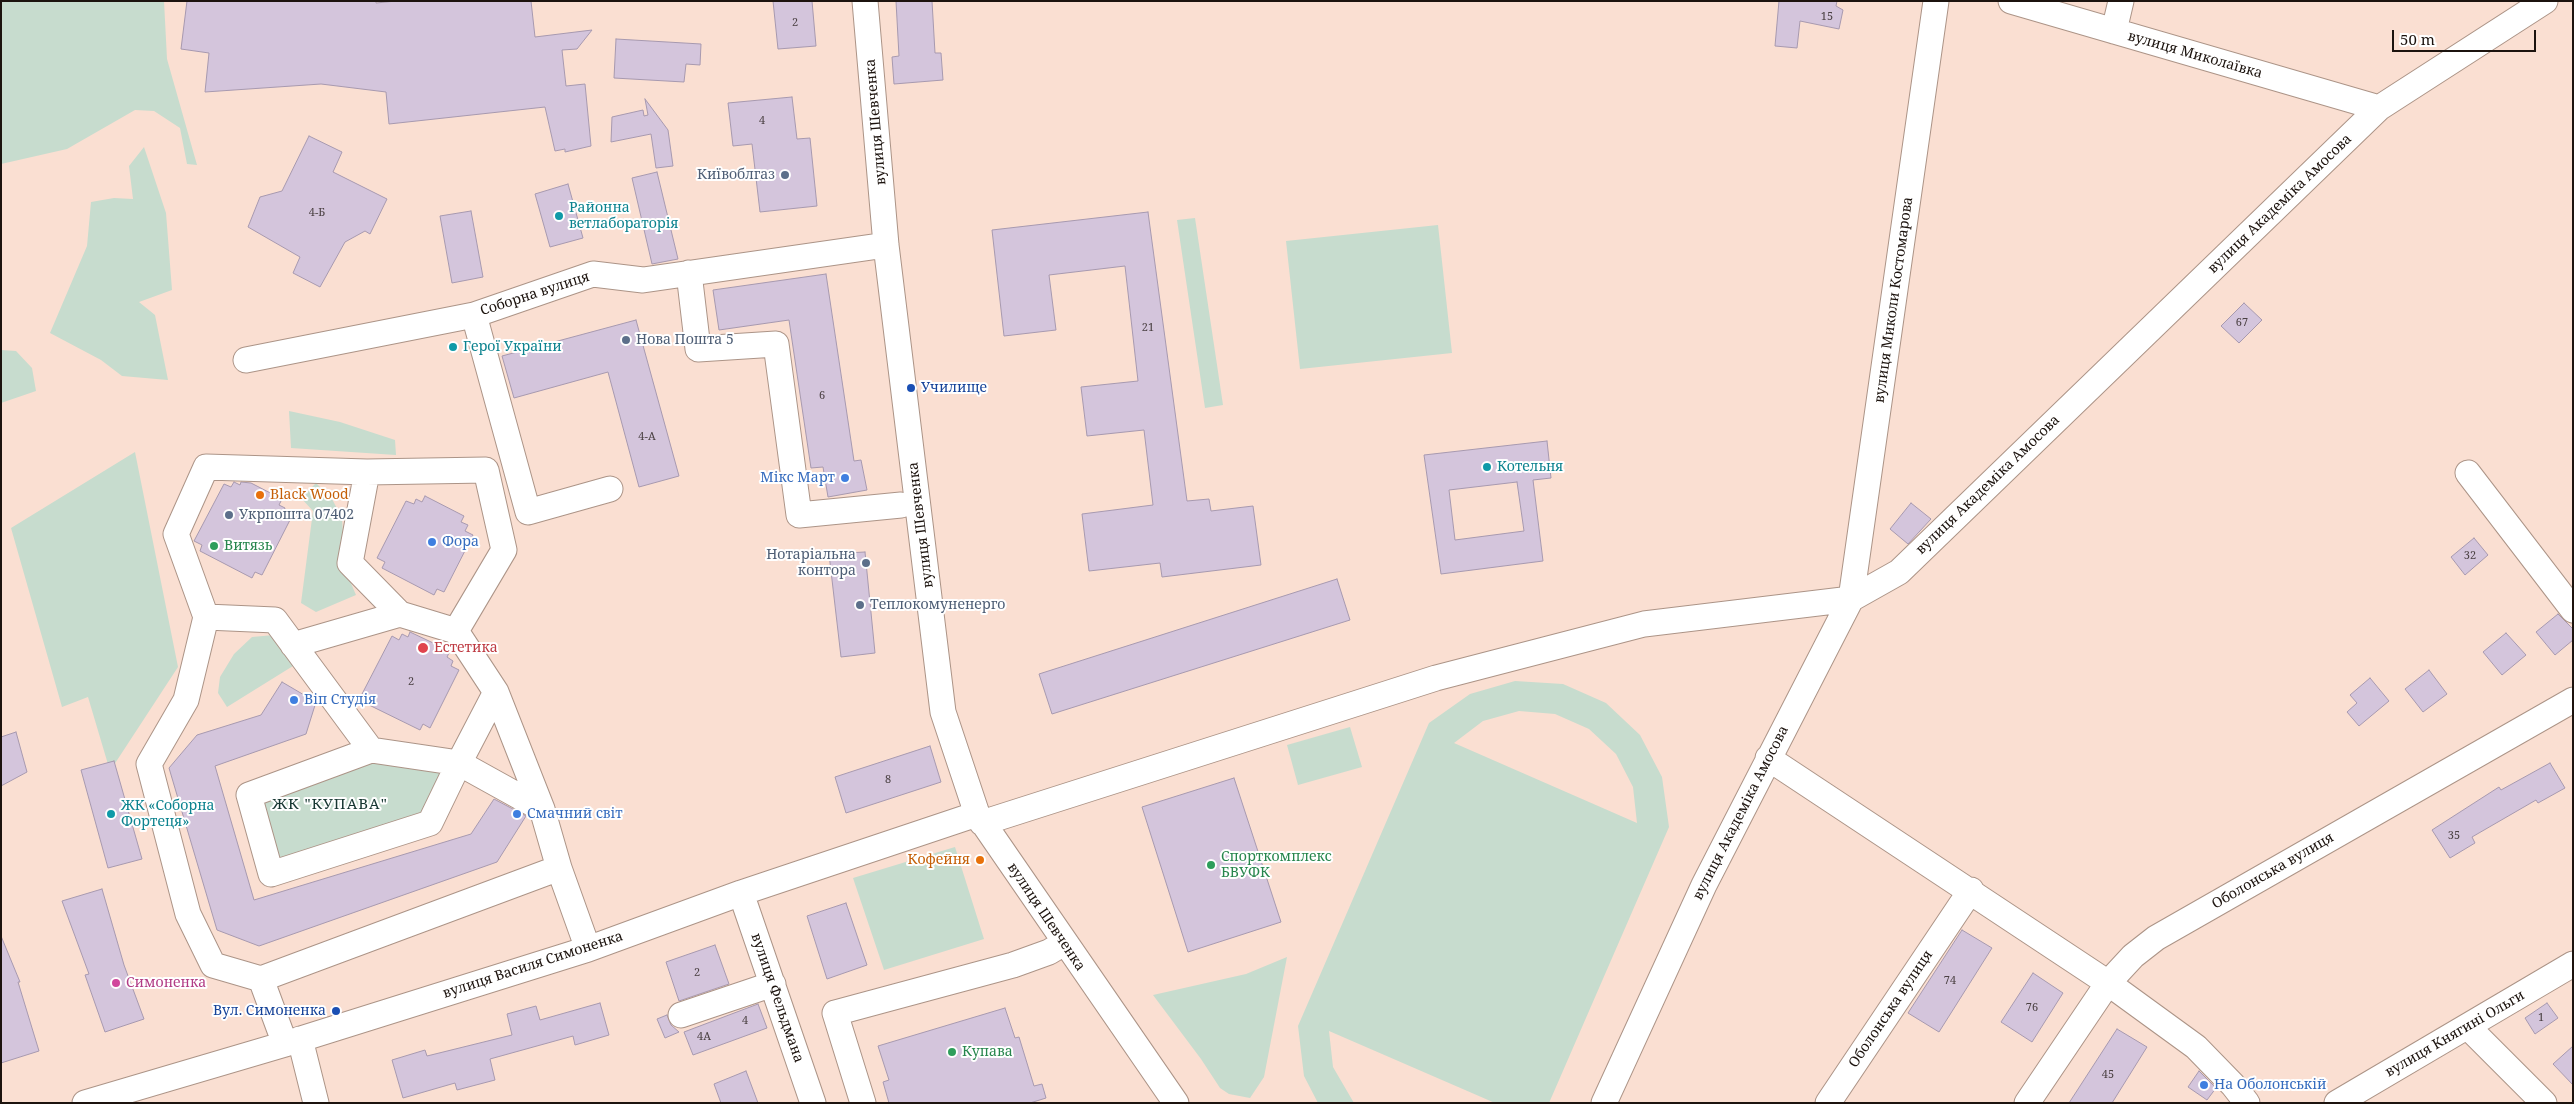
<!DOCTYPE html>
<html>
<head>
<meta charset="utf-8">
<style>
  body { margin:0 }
  #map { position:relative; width:2574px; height:1104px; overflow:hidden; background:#fadfd2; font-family:"Noto Serif",serif }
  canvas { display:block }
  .frame { position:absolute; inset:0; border:2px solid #1c130e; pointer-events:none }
  .scale { position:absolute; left:2392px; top:30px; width:144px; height:22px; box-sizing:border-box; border:2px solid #1c130e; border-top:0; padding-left:6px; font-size:15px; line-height:18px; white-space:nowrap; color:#1c130e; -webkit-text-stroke:4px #fff; paint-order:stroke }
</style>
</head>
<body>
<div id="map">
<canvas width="2574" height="1104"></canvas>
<div class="frame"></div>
<div class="scale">50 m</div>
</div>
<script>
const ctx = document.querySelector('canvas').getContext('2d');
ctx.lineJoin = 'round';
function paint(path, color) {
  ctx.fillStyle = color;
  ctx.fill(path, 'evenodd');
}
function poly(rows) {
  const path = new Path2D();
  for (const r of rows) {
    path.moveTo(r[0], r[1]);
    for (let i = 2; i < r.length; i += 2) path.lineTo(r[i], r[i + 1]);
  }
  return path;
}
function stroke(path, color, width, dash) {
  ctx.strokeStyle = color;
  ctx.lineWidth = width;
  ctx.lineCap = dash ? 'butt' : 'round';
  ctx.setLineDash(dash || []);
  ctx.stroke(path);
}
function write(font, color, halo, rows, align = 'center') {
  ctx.font = font + ' "Noto Serif",serif';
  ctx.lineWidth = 4;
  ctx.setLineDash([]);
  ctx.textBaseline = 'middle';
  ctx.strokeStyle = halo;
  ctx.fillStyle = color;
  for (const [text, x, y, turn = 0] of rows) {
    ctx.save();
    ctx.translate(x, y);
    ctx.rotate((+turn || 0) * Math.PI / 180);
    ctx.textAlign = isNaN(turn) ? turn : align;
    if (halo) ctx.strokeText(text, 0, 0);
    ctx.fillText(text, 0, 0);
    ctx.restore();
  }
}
const green = poly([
  [1,1,164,1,167,59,197,165,187,164,180,128,154,111,135,110,67,149,1,164],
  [144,147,166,213,172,290,139,302,155,315,168,380,122,376,101,360,50,333,87,246,91,202,114,198,133,199,129,166],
  [1195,218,1223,405,1205,408,1177,220],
  [1438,225,1452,353,1300,369,1286,241],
  [1,350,16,351,32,368,36,391,1,403],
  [289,411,340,422,395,440,396,455,291,448],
  [135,452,178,667,110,771,88,697,62,707,11,528],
  [316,483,332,499,342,518,345,569,356,595,316,612,301,603,313,511,301,498],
  [274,635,289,645,293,666,227,707,218,693,220,677,234,654,252,637],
  [1515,681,1563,684,1606,703,1640,735,1662,777,1669,827,1549,1103,1495,1103,1329,1031,1333,1067,1354,1103,1318,1103,1304,1076,1298,1026,1429,723,1470,694],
  [1519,711,1555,714,1589,729,1616,754,1633,787,1637,823,1454,743,1483,721],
  [1350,727,1362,767,1298,785,1287,745],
  [378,758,448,768,425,816,280,864,258,797],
  [955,847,984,939,884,970,853,878],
  [1287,957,1264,1077,1250,1098,1229,1094,1220,1088,1201,1059,1153,995,1246,974]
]);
const building = poly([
  [187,1,376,1,376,3,396,1,531,1,535,37,592,30,577,49,562,50,566,86,585,84,591,146,565,152,565,149,555,151,545,107,389,124,386,92,321,84,205,92,209,53,181,49,187,1],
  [773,1,812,1,816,46,778,49,773,1],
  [896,1,932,1,935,53,941,53,943,80,894,84,892,57,899,56,896,1],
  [1779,1,1837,1,1836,6,1843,10,1839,29,1800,21,1797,48,1775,46,1779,1],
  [616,39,701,44,700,65,686,64,684,82,614,78,616,39],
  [792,97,797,139,810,138,817,206,760,212,752,144,733,146,728,103,792,97],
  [645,99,668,130,673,166,656,168,651,134,611,142,612,117,643,110,644,116,648,115,645,99],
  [309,136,342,152,333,172,387,199,370,234,365,231,345,242,320,287,293,273,300,257,248,227,260,197,282,191,309,136],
  [657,172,678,259,652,264,632,178,657,172],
  [568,184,583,238,550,247,535,194,568,184],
  [471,211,483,277,452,283,440,216,471,211],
  [1148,212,1187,501,1209,499,1211,511,1253,506,1261,565,1162,577,1160,563,1089,571,1082,514,1153,505,1144,430,1087,436,1081,387,1138,381,1125,266,1049,275,1056,330,1004,336,992,230,1148,212],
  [826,274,854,461,861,460,867,490,828,497,823,467,811,468,789,320,719,330,713,290,826,274],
  [2244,303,2262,320,2239,343,2221,326,2244,303],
  [636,320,679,476,639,487,608,372,514,398,502,356,636,320],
  [1547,441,1551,478,1533,480,1543,561,1441,574,1424,455,1547,441],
  [1517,482,1524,531,1455,540,1449,490,1517,482],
  [234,482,240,485,241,482,251,483,282,499,279,505,285,508,283,514,291,518,262,575,255,572,252,578,200,551,202,545,194,541,224,484,231,487,234,482],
  [425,496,464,516,461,522,468,525,465,531,473,535,444,592,437,589,434,595,382,568,385,562,377,558,406,501,414,504,416,499,422,502,425,496],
  [1911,503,1931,519,1908,544,1890,529,1911,503],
  [2474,538,2488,555,2465,575,2451,557,2474,538],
  [865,552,875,653,841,657,829,554,865,552],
  [1337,579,1350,620,1052,714,1039,674,1337,579],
  [2558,614,2573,629,2573,640,2555,655,2536,632,2558,614],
  [410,632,450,651,447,657,453,661,451,666,459,670,430,728,423,724,420,730,367,704,370,698,362,694,392,636,399,640,402,634,408,637,410,632],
  [2506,633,2526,655,2502,675,2483,652,2506,633],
  [2429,670,2447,694,2423,712,2405,689,2429,670],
  [2370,678,2389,701,2359,726,2347,712,2357,703,2350,695,2370,678],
  [282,682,316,702,306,734,215,766,254,900,471,834,494,799,526,816,497,862,259,946,217,930,169,768,197,735,261,715,282,682],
  [16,732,27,772,1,786,1,737,16,732],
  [930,746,941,782,846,813,835,777,930,746],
  [114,761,142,859,108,868,81,770,114,761],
  [2550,763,2565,788,2538,803,2536,800,2472,837,2475,843,2450,858,2432,830,2499,787,2501,790,2550,763],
  [1234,778,1281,922,1188,952,1142,807,1234,778],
  [102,889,124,965,144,1019,105,1032,85,975,89,974,62,901,102,889],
  [846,903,867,965,827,979,807,916,846,903],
  [1962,930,1992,948,1939,1032,1908,1013,1962,930],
  [1,936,20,982,18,982,39,1051,1,1063,1,936],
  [715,945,729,984,679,1001,666,962,715,945],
  [2033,973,2063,993,2032,1042,2001,1022,2033,973],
  [600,1003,609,1035,575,1045,573,1036,490,1059,495,1080,457,1090,455,1083,403,1098,392,1060,425,1050,427,1056,512,1035,507,1014,536,1006,540,1020,600,1003],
  [2547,1003,2558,1018,2535,1034,2525,1018,2547,1003],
  [758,1004,767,1028,693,1055,684,1032,758,1004],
  [1005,1008,1015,1038,1019,1037,1034,1086,1042,1084,1046,1098,1030,1103,889,1103,883,1082,889,1080,878,1046,1005,1008],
  [667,1015,671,1025,679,1032,665,1038,657,1019,667,1015],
  [2117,1029,2147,1047,2112,1103,2069,1103,2117,1029],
  [2573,1046,2573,1085,2553,1064,2573,1046],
  [746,1071,758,1103,721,1103,714,1084,746,1071],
  [2199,1071,2216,1088,2207,1100,2188,1087,2199,1071]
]);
const minor = poly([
  [865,1,886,245,943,712,977,814,1176,1103],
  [2011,1,2379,108],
  [2114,31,2121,1],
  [689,273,698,349,776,344,799,515,901,505],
  [474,315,528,512,610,489],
  [246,360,474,315,593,274,643,280,886,245],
  [367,472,350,563,400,614,456,631],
  [2468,473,2573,610],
  [206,617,275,620,371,750,459,763,496,692],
  [293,645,400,614],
  [371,750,249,795,271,874,430,823,459,763,542,809],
  [1768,758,2108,983,2196,1047,2233,1085,2247,1103],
  [982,823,1436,678,1644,624,1851,599,1936,1],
  [741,893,813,1103],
  [261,979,559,868],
  [681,1015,773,984],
  [2468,1027,2544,1103],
  [300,1039,316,1103],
  [285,1044,261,979,213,965,188,914,149,764,186,700,206,617,176,534,206,467,367,472,486,470,504,550,456,631,496,692,542,809,559,868,588,949],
  [85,1103,285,1044,588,949,741,893,977,814],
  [863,1103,835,1013,1013,965,1049,952,1064,943],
  [1604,1103,1704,885,1851,599,1899,572,2379,108,2545,1],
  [1828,1103,1971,890],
  [2027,1103,2108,983,2133,956,2156,938,2573,700],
  [2337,1103,2573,964]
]);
const markers = [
  [785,175,5,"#5c6f8a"],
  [559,216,5,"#0f9aa8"],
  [626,340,5,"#5c6f8a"],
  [453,347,5,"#0f9aa8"],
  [911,388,5,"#1a4fb4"],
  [1487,467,5,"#0f9aa8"],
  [845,478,5,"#3f7fe0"],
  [260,495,5,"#e8710a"],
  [229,515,5,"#5c6f8a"],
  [432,542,5,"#3f7fe0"],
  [214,546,5,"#2e9e5b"],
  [866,563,5,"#5c6f8a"],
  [860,605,5,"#5c6f8a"],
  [423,648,6,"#e0444e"],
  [294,700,5,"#3f7fe0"],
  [111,814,5,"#0f9aa8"],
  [517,814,5,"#3f7fe0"],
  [980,860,5,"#e8710a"],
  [1211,865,5,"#2e9e5b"],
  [116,983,5,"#d1479c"],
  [336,1011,5,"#1a4fb4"],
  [952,1052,5,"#2e9e5b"],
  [2204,1085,5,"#3f7fe0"]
];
const numberNames = [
  ["15",1827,17],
  ["2",795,23],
  ["4",762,121],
  ["4-Б",317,213],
  ["67",2242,323],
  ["21",1148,328],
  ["6",822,396],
  ["4-А",647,437],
  ["32",2470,556],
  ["2",411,682],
  ["8",888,780],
  ["35",2454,836],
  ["2",697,973],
  ["74",1950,981],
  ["76",2032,1008],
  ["1",2541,1018],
  ["4",745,1021],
  ["4A",704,1037],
  ["45",2108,1075]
];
const streetNames = [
  ["вулиця Миколаївка",2195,55,16],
  ["вулиця Шевченка",876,122,-95],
  ["вулиця Академіка Амосова",2280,204,-44],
  ["Соборна вулиця",535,294,-18],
  ["вулиця Миколи Костомарова",1894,300,-82],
  ["вулиця Академіка Амосова",1988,485,-44],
  ["вулиця Шевченка",921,525,-97],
  ["вулиця Академіка Амосова",1741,813,-63],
  ["Оболонська вулиця",2273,871,-30],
  ["вулиця Шевченка",1046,917,56],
  ["вулиця Василя Симоненка",533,965,-18],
  ["вулиця Фельдмана",777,998,71],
  ["Оболонська вулиця",1891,1009,-56],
  ["вулиця Княгині Ольги",2455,1034,-30]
];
const serviceNames = [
  ["Київоблгаз",775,175,"right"],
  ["Нова Пошта 5",636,340],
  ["Укрпошта 07402",239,515],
  ["Нотаріальна",856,555,"right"],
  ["контора",856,571,"right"],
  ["Теплокомуненерго",870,605]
];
const cultureNames = [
  ["Районна",569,208],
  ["ветлабораторія",569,224],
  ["Герої України",463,347],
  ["Котельня",1497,467],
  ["ЖК «Соборна",121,806],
  ["Фортеця»",121,822]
];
const transitNames = [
  ["Училище",921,388],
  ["Вул. Симоненка",326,1011,"right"]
];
const shopNames = [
  ["Мікс Март",835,478,"right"],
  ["Фора",442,542],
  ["Віп Студія",304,700],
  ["Смачний світ",527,814],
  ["На Оболонській",2214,1085]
];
const foodNames = [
  ["Black Wood",270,495],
  ["Кофейня",970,860,"right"]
];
const leisureNames = [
  ["Витязь",224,546],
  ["Спорткомплекс",1221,857],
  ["БВУФК",1221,873],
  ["Купава",962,1052]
];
const healthNames = [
  ["Естетика",434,648]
];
const hotelNames = [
  ["Симоненка",126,983]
];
const neighbourhoodNames = [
  ["ЖК \"КУПАВА\"",330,805]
];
paint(green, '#c7dcce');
paint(building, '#d4c5dc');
stroke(building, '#a799af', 1);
stroke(minor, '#ac9487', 27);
stroke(minor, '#fff', 25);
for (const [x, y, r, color] of markers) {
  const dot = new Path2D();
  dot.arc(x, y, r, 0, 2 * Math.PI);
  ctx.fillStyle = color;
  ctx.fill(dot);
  stroke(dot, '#fff', 2);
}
write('11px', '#4a4042', null, numberNames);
write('14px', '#1c130e', '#fff', streetNames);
write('14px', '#4e5e75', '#fff', serviceNames, 'left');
write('14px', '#0d838f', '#fff', cultureNames, 'left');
write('14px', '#164399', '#fff', transitNames, 'left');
write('14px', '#366cbe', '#fff', shopNames, 'left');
write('14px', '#c56008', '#fff', foodNames, 'left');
write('14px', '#27864d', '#fff', leisureNames, 'left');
write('14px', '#be3a42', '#fff', healthNames, 'left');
write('14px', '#b23c85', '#fff', hotelNames, 'left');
ctx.letterSpacing = '1px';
write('15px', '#163631', '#fff', neighbourhoodNames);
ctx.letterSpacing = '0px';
</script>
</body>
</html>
